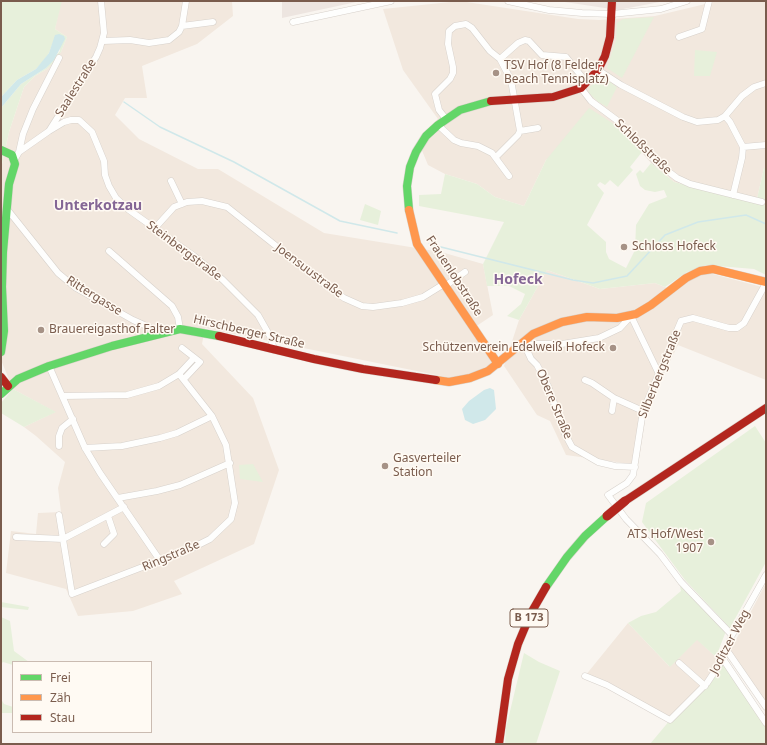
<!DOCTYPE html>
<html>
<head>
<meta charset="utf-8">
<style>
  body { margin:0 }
  #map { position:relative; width:767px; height:745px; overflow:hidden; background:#f9f5f0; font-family:"Noto Sans",sans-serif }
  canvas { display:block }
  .frame { position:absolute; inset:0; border:2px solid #7a5c4d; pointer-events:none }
  .legend { position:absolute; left:12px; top:661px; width:140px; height:72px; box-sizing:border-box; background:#fffaf3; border:1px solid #cabbb1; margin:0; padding:5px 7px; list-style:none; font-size:12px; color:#7a5c4d }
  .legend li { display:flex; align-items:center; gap:8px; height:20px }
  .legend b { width:20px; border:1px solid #cabbb1 }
</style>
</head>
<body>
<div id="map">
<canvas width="767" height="745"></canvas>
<div class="frame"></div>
<ul class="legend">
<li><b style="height:5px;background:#63d668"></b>Frei</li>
<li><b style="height:5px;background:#ff974d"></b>Zäh</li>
<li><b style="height:5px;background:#b3261e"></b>Stau</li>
</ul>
</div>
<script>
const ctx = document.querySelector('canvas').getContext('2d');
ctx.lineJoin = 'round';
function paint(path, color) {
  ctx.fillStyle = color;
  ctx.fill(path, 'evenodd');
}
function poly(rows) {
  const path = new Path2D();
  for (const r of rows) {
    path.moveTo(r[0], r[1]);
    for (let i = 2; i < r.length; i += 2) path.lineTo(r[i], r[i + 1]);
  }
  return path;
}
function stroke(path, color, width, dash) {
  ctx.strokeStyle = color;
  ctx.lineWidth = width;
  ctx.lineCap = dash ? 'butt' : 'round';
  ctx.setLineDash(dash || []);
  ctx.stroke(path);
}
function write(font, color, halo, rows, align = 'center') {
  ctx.font = font + ' "Noto Sans",sans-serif';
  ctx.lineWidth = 3;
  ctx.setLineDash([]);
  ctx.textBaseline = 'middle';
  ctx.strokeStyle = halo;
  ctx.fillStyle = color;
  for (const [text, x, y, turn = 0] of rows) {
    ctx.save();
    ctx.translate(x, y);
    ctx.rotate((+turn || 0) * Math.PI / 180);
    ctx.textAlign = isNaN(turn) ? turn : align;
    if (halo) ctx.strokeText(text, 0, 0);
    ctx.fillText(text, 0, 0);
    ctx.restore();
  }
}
const residential = poly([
  [61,1,232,1,233,16,197,44,142,66,147,98,125,98,115,115,139,139,198,169,218,169,324,233,441,252,483,264,493,315,472,329,495,362,470,375,451,378,205,328,202,344,253,398,279,470,254,544,174,581,182,594,133,611,78,616,66,589,6,573,11,531,36,534,38,513,61,512,58,488,65,462,36,436,24,427,55,412,13,389,1,360,1,169,9,132,24,87,35,76,47,69,61,52,67,37,55,29],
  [460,1,578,19,599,20,655,16,718,1,766,1,766,168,764,168,756,203,674,182,651,163,620,128,546,160,524,206,495,197,477,184,445,174,428,165,418,141,438,119,403,70,383,9],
  [547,270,600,289,655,283,672,290,692,278,705,272,766,288,766,380,678,345,647,408,638,465,566,455,550,421,537,415,504,366,519,320],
  [766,583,766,702,730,651],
  [628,623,669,666,697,639,716,657,723,659,707,683,670,720,585,676]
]);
const industrial = poly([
  [282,1,361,1,282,18],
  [558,1,665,1,618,10]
]);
const green = poly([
  [1,1,62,1,55,29,67,37,61,52,55,61,47,69,35,76,24,87,9,132,1,169,1,108,21,84,46,68,60,51,56,35,49,53,43,62,36,69,17,80,1,97],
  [654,17,622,78,607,68,616,40,617,23,623,19],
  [695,50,717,52,710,76,694,76],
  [603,77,617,87,607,107,597,101,589,93,589,88,598,78],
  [589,108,620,128,642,152,630,167,633,170,618,187,610,180,605,185,600,182,597,185,604,193,587,225,606,242,606,252,609,259,626,268,635,250,636,225,649,204,667,197,664,190,655,192,645,190,640,186,636,174,640,170,643,173,651,163,674,182,756,203,764,168,766,168,766,275,754,269,706,265,687,272,665,287,655,283,600,289,547,270,519,320,507,316,521,304,525,294,509,286,487,286,483,264,504,222,419,206,419,195,441,194,445,174,477,184,495,197,524,206,546,160],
  [365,204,381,211,378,225,360,220],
  [13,389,56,412,24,427,1,413,1,403],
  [755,426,766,443,766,562,730,628,685,580,642,522,646,503],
  [253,464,263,482,240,479,239,465],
  [680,586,726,631,716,657,697,640,670,667,628,623,641,616,656,612,681,591],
  [1,602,29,607,28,610,1,607],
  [1,617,10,621,14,651,29,662,13,662,13,665,3,662,1,664],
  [524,653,539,662,560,671,536,744,505,744,506,728],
  [723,659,766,723,766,744,650,744,670,720,705,686],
  [1,699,4,704,13,707,13,713,1,713]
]);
const water = poly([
  [59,34,64,36,65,39,54,60,46,68,21,84,1,108,1,97,17,80,36,69,49,53,55,35],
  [490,388,494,390,496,409,485,420,473,424,465,420,462,409,469,401,484,390]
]);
const stream = poly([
  [124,102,160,127,234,162,340,221,397,233],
  [429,244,573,280,593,283,627,276,665,235,698,222,746,215,766,224]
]);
const street = poly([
  [508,1,549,10,582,13,612,14,661,9,687,1],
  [293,22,391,1],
  [182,26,213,22],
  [679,37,702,29,709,1],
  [103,41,130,40,149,43,169,40,179,32,182,26,186,1],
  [500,59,518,43,525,40,529,41,542,55,566,57,586,82],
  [598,70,621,85,683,117,697,122,718,120,725,116,742,96,754,87,766,83],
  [581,88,591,101,618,121,656,162,677,178,690,184,762,202],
  [725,116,730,122,743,147,742,158,733,195],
  [446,119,439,110,435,94,450,79,453,73,453,67,448,44,449,31,455,26,466,24,472,28,490,51,500,59,511,80,520,131,518,135,496,157],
  [438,125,454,140,461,143,478,146,492,153,509,176],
  [49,131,64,122,71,120,79,120,92,132,104,161,105,175,109,186,116,198,129,210,194,256,223,280,258,315,271,338,274,350],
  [520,131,538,128],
  [743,147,766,145],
  [19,152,23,134,33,109,59,58],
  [15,159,19,152,49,131,96,57,100,48,104,33,101,1],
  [171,181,182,204],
  [7,209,58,273,76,288,133,320,162,333],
  [155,228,174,207,187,202,202,201,227,207,324,284,344,298,362,306,373,307,402,303,423,297,444,284],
  [109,251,172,306,178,317,180,329],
  [445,286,465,272],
  [631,316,658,372],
  [521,346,536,344,562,344,599,338,620,328,631,316],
  [525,346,531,359,537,365,548,386,565,434,572,447,598,462,615,466,635,467],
  [182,348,200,362,184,379],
  [49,366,85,448,100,473,159,559],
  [585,380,592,383,614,398,643,411],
  [63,396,127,395,159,386,179,374,194,358],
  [612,411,614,398],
  [59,446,59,436,62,428,73,419],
  [85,448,122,446,160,438,177,433,212,416],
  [118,498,157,491,180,485,230,463],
  [59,515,72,594,192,548,210,539,231,519,235,503,226,445,212,416,179,374],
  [16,537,63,539,124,507],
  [104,544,114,534,108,516],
  [732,635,681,582,660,554,626,519,608,495,627,483,633,475,643,411,681,321,693,318,729,328,737,328,744,323,766,283],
  [726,649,766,707],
  [723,659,766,723],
  [679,663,705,686],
  [585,676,607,685,670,720,707,683,723,659,732,635,766,575]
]);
const fast = poly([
  [1,150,12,155,15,164,9,184,3,252,2,287,4,331,1,352],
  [409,210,407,186,410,167,416,152,426,136,438,125,460,110,491,101],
  [1,394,18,379,49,366,112,346,180,329,219,336],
  [546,587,567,557,585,536,607,516]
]);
const slow = poly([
  [409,210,417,244,498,364],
  [436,380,449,382,470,378,488,371,533,334,562,322,587,317,617,318,636,314,651,305,686,278,700,271,713,269,766,282]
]);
const jam = poly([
  [491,101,553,97,581,88,598,70,605,56,610,37,612,1],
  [219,336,314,359,363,369,436,380],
  [1,377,8,386],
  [625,501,766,408],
  [499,744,508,679,518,644,531,613,546,587]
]);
const jamBridge = poly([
  [607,516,625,501]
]);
const markers = [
  [496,73,4,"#a69286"],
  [624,247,4,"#a69286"],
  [41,330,4,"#a69286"],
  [613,348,4,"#a69286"],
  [385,466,4,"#a69286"],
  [711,542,4,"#a69286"]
];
const shields = [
  [529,618,38]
];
const shieldNames = [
  ["B 173",529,618]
];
const poiNames = [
  ["TSV Hof (8 Felder;",504,66],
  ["Beach Tennisplatz)",504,80],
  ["Schloss Hofeck",632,247],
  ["Brauereigasthof Falter",49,330],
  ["Schützenverein Edelweiß Hofeck",605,348,"right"],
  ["Gasverteiler",393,459],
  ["Station",393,473],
  ["ATS Hof/West",703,535,"right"],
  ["1907",703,549,"right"]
];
const streetNames = [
  ["Saalestraße",76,88,-58],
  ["Schloßstraße",643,147,44],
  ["Steinbergstraße",184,251,37],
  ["Joensuustraße",309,271,37],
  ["Frauenlobstraße",454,276,57],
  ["Rittergasse",94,296,32],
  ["Hirschberger Straße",249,332,13],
  ["Silberbergstraße",660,374,-68],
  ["Obere Straße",554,404,67],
  ["Ringstraße",171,556,-23],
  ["Joditzer Weg",730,642,-62]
];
const quarterNames = [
  ["Unterkotzau",98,206],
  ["Hofeck",518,280]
];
paint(residential, '#f2e8de');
paint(industrial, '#ede5e0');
paint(green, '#e7f0db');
paint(water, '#d0e8ea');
stroke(stream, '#d0e8ea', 1.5);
stroke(street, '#d7d1cb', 7);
stroke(fast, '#d9d2cb', 9);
stroke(slow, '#d9d2cb', 9);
stroke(jam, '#d9d2cb', 9);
stroke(street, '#fefefd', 6);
stroke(fast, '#63d668', 8);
stroke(slow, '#ff974d', 8);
stroke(jam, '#b3261e', 8);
stroke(jamBridge, '#dad1cc', 10, []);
stroke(jamBridge, '#b3261e', 9);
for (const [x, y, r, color] of markers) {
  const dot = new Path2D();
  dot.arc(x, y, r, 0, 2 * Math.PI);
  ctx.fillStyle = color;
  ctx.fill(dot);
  stroke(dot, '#fffaf3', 1.5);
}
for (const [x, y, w] of shields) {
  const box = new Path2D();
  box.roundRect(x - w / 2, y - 9, w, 18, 3);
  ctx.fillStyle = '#fffaf3';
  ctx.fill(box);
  stroke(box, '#7a5c4d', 1);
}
write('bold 11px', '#7a5c4d', null, shieldNames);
write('12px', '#7a5c4d', '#fffaf3', poiNames, 'left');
write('12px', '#7a5c4d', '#fffaf3', streetNames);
write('bold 14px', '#846695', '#fffaf3', quarterNames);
</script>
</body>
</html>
